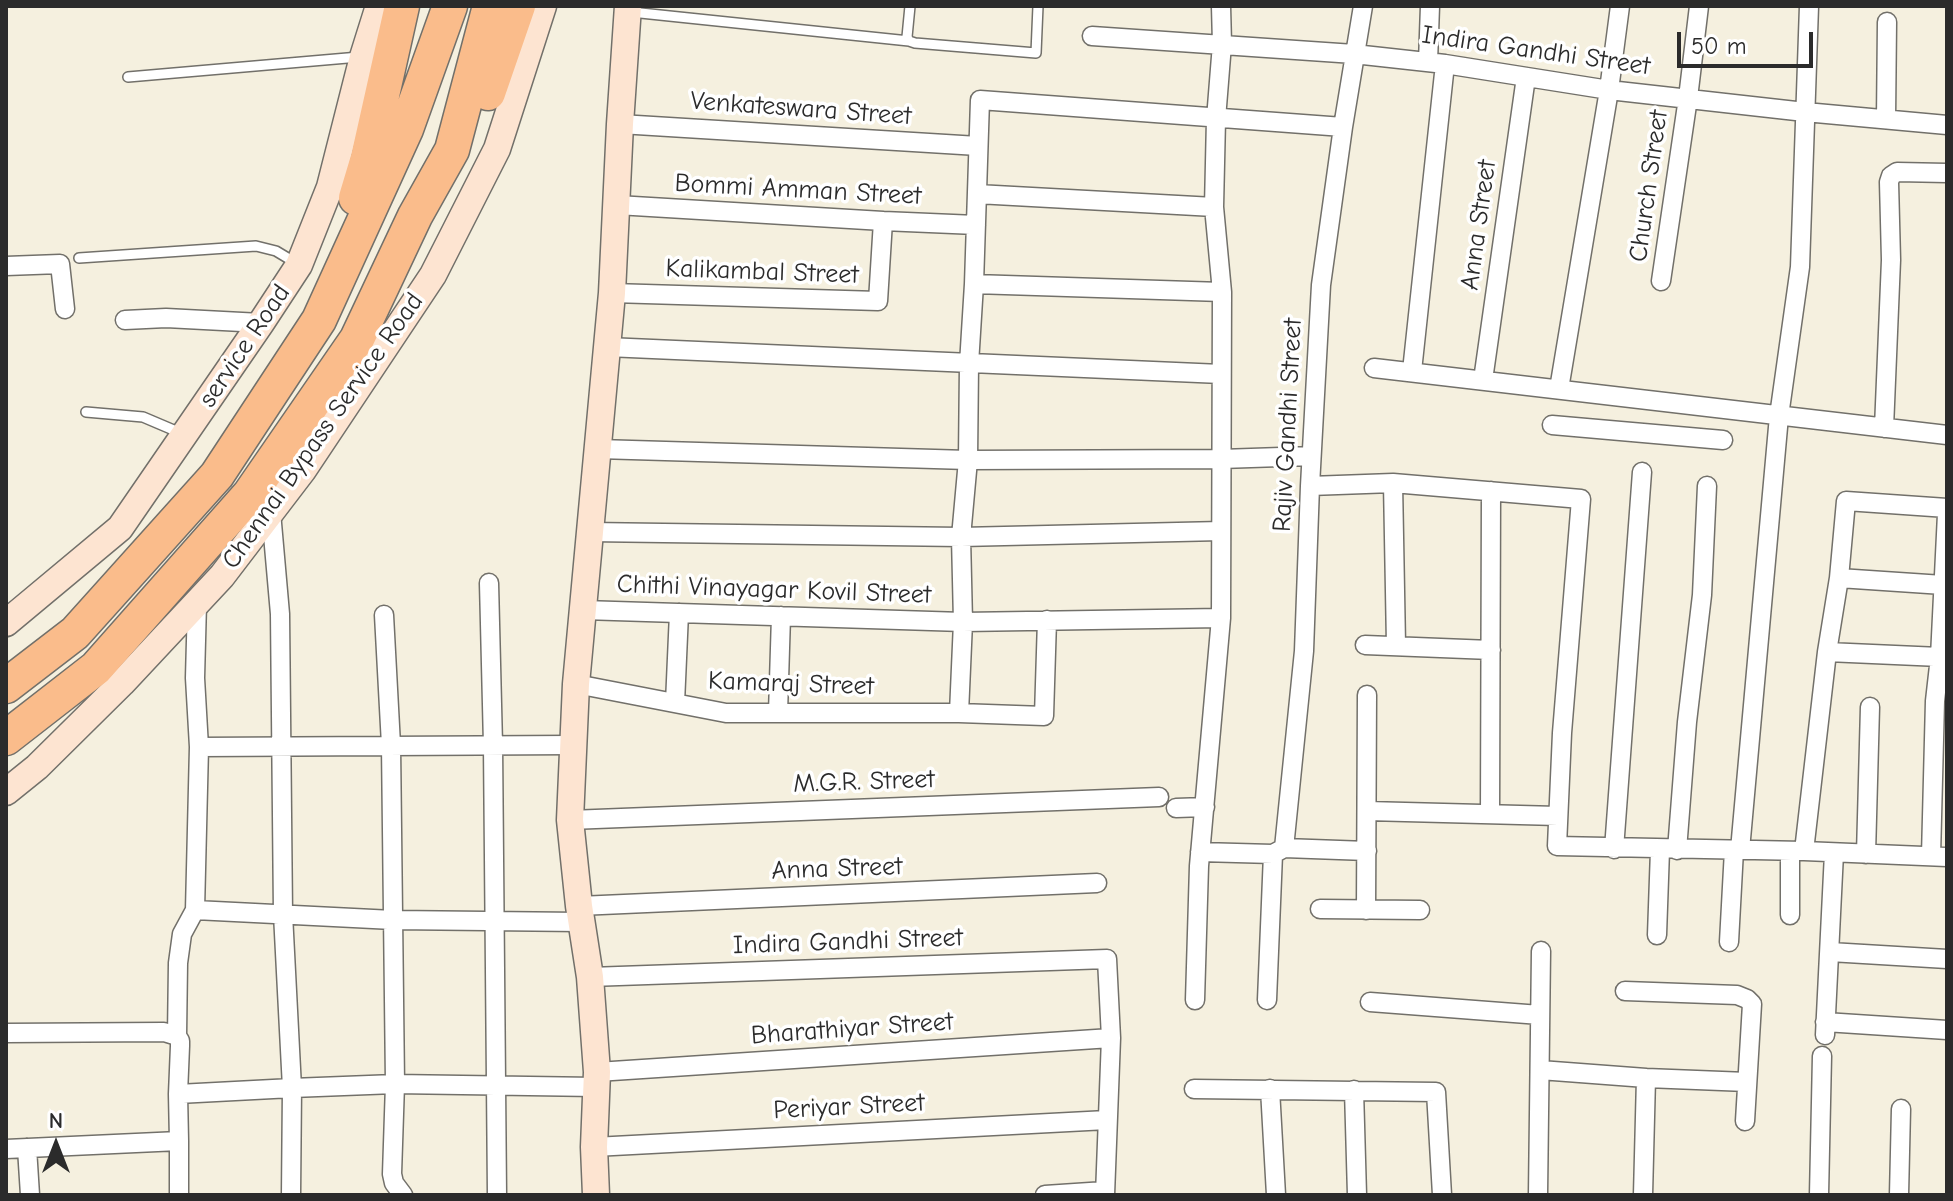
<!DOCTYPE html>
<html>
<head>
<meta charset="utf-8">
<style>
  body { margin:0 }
  #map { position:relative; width:1953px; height:1201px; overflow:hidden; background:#f5f0df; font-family:"Comic Neue",sans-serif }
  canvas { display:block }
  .frame { position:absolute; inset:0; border:8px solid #2b2b2b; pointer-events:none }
  .north { position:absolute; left:16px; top:1105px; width:80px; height:80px; -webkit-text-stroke:6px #fff; paint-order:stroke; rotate:0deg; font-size:22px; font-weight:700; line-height:32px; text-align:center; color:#2b2b2b }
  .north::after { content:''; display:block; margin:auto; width:28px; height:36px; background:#2b2b2b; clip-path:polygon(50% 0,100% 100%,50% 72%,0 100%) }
  .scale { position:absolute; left:1677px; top:32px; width:136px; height:36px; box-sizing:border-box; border:4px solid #2b2b2b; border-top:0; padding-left:10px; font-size:24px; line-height:28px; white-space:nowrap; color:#2b2b2b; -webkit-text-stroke:6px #fff; paint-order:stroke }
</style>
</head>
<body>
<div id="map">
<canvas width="1953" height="1201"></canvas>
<div class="frame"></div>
<div class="north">N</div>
<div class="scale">50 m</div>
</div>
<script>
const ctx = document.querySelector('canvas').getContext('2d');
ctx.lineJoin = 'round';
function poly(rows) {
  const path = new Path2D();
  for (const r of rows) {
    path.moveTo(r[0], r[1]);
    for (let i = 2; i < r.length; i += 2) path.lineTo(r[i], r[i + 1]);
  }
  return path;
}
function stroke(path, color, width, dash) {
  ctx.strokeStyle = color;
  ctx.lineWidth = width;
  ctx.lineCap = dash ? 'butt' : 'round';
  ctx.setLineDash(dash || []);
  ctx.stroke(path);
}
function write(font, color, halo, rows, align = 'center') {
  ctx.font = font + ' "Comic Neue",sans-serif';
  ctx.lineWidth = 7;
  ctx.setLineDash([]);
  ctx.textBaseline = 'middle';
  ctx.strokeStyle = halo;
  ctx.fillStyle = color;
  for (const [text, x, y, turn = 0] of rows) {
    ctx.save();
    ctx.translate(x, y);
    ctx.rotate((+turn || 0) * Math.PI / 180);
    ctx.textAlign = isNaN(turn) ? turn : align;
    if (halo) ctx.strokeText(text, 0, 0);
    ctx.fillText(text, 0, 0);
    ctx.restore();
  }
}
const lane = poly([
  [910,6,907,37,909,41,915,43,1036,53,1038,6],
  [631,12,909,41],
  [128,77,359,57],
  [79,258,256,246,276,251,296,263],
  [86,412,143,417,183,434]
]);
const street = poly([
  [1092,36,1354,54,1445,64,1609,90,1805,112,1947,125],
  [1428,62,1430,6],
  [1886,119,1887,22],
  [620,124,978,146],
  [977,194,1214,207],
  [617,205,883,221,976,225],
  [6,266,60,264,65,309],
  [1661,281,1688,98,1699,6],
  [974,284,1222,292],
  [612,293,878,301,883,221],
  [125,320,166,318,261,323],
  [607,347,1221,374],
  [1374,368,1947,435],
  [1412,371,1445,64],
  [1483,380,1526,77],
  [1559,389,1609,90,1620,6],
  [1552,425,1723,440],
  [1884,428,1891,260,1889,182,1891,176,1897,172,1947,173],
  [598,449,968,460,1221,459,1311,456],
  [1393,483,1396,645],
  [1310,486,1393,483,1581,499,1562,733,1557,846,1804,851,1947,857],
  [271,512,280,614,283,914,292,1088,291,1195],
  [589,532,961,537,1221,531],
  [1839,578,1943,585],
  [489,583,493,745,497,1195],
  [583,610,963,622,1221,618],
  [384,615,391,745,395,1084,392,1174,394,1183,403,1195],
  [1365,645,1491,650],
  [1827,652,1940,657],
  [576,684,726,713,959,713,1044,716,1047,620],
  [675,703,679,613],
  [778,713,781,616],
  [959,713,963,622,961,537,968,460,969,364,974,284,980,100,1343,127],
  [199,747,573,745],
  [1176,808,1205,807],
  [1367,811,1558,816],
  [1490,814,1491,491],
  [570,820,1159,797],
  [1284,848,1304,651,1310,486,1321,285,1343,127,1363,6],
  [1614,849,1642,472],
  [1677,850,1687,722,1702,595,1707,486],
  [1740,850,1779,416,1800,267,1809,6],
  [1804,851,1827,652,1839,578,1846,501,1947,508],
  [1200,852,1273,854,1284,848,1367,851],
  [1866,854,1870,707],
  [1931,856,1935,701,1940,657,1947,514],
  [579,906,1097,883],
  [1320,909,1420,910],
  [195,910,393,920,581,922],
  [1366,910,1367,695],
  [1790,915,1790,851],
  [1657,935,1660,850],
  [1729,942,1734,850],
  [1830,952,1947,959],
  [590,977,1107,959,1111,1038,1105,1195],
  [1625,991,1737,995,1747,999,1752,1004,1745,1121],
  [1195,1000,1199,866,1221,618,1222,292,1214,207,1216,119,1222,44,1221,6],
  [1267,1000,1273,854],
  [1370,1002,1540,1015],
  [1825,1022,1947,1030],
  [6,1033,164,1032,177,1036,180,1041,180,1046,178,1094,179,1141,6,1149],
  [1825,1035,1834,853],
  [177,1036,178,963,182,934,195,910,199,747,195,678,197,603],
  [1540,1070,1646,1078],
  [597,1072,1111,1038],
  [1194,1089,1436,1092,1442,1195],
  [1270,1089,1276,1195],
  [1354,1090,1357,1195],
  [178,1094,292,1088,395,1084,596,1087],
  [179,1141,179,1195],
  [594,1147,1107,1120],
  [27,1148,30,1195],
  [1045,1195,1105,1191],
  [1538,1195,1541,951],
  [1643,1195,1646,1078,1747,1082],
  [1819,1195,1822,1056],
  [1899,1195,1901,1109]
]);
const secondary = poly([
  [6,623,120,528,261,323,299,265,330,187,363,57,379,6],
  [6,792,37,767,122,683,222,576,303,470,433,275,497,149,543,6],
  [596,1195,594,1147,597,1072,590,977,579,906,570,820,576,684,612,293,620,124,628,6]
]);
const highway = poly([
  [488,93,518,6],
  [356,198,368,158,402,6],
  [6,686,75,633,217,475,319,320,406,129,450,6],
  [6,738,96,668,250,494,357,339,415,216,452,150,490,6]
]);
const streetNames = [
  ["Indira Gandhi Street",1536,51,8],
  ["Venkateswara Street",801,109,4],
  ["Church Street",1649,186,-82],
  ["Bommi Amman Street",798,190,3],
  ["Anna Street",1479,225,-82],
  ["Kalikambal Street",762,272,2],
  ["service Road",245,346,-56],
  ["Rajiv Gandhi Street",1288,425,-87],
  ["Chennai Bypass Service Road",323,431,-55],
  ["Chithi Vinayagar Kovil Street",774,590,2],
  ["Kamaraj Street",791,684,2],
  ["M.G.R. Street",864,782,-2],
  ["Anna Street",837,869,-2],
  ["Indira Gandhi Street",848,942,-2],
  ["Bharathiyar Street",852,1029,-4],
  ["Periyar Street",849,1107,-3]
];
stroke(lane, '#72706a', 12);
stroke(street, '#72706a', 21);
stroke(secondary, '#72706a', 29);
stroke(highway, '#72706a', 37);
stroke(lane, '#fff', 9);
stroke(street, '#fff', 18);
stroke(secondary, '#fde4d1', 26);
stroke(highway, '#fabc8b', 34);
write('26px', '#2b2b2b', '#fff', streetNames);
</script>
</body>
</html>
